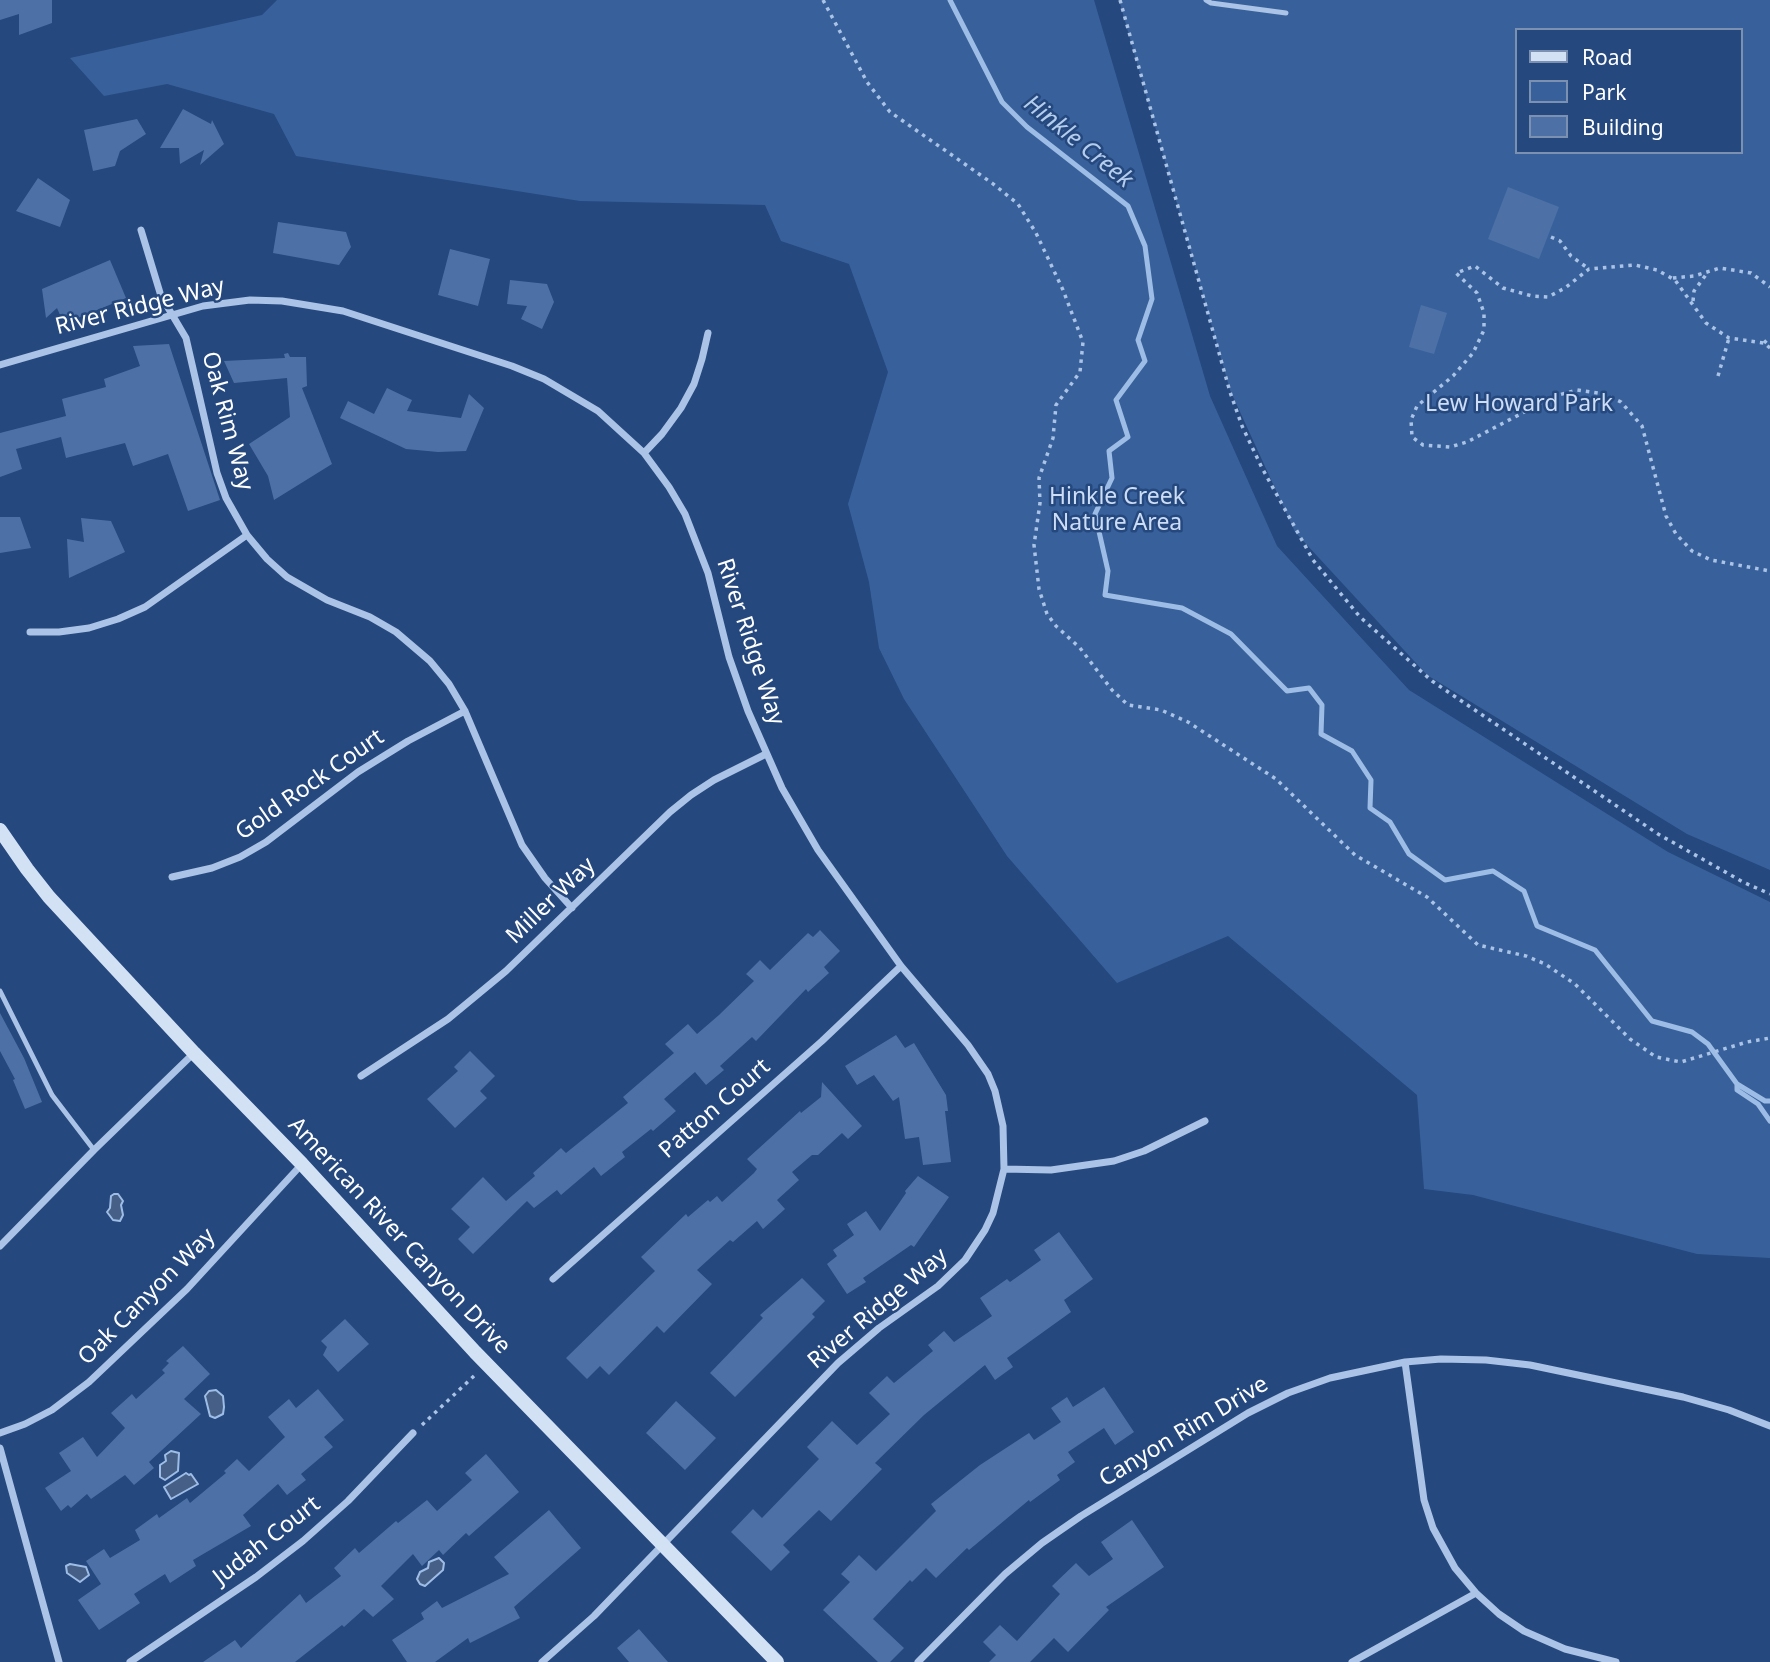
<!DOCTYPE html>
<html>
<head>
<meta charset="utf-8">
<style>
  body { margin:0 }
  #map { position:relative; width:1770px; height:1662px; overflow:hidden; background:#25487e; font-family:"Noto Sans",sans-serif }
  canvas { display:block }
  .legend { position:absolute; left:1515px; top:28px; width:228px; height:126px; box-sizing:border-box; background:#25487e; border:2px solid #7c91b2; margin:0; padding:9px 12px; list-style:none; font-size:21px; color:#fff }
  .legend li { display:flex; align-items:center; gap:14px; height:35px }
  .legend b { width:35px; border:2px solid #7c91b2 }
</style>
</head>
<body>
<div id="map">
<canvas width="1770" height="1662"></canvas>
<ul class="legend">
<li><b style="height:9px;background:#d3e1f5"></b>Road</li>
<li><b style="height:19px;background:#38619b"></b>Park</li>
<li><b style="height:19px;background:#4d71a7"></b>Building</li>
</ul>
</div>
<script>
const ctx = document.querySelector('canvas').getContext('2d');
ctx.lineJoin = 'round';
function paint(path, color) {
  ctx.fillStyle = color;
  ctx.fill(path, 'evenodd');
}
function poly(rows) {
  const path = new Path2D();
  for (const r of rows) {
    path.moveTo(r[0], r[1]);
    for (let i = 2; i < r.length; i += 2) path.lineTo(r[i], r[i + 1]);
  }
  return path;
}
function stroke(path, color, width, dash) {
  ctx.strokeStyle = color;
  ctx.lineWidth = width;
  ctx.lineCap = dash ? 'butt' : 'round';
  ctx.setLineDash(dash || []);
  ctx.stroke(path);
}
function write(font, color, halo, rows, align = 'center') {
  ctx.font = font + ' "Noto Sans",sans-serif';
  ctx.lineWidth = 5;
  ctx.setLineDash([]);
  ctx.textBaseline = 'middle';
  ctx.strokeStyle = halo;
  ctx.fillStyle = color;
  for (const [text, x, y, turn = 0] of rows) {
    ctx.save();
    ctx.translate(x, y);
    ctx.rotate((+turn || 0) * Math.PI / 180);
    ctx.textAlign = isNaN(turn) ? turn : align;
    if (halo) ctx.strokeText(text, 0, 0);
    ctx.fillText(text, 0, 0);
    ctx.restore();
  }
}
const green = poly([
  [277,0,1094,0,1210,396,1277,546,1409,690,1668,852,1770,902,1770,1258,1697,1254,1473,1195,1424,1189,1417,1095,1228,936,1117,983,1007,856,904,699,879,648,869,582,848,504,888,372,849,264,781,241,765,205,580,201,296,156,274,114,167,84,104,96,70,58,262,15],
  [1119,0,1770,0,1770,870,1687,834,1427,675,1295,532,1230,390],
  [1516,30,1740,30,1740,152,1516,152]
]);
const water = poly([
  [114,1194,118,1194,123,1201,121,1205,123,1215,120,1221,113,1220,107,1212,110,1208,111,1196,114,1194],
  [216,1390,223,1396,224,1407,223,1414,215,1418,210,1416,205,1396,209,1391,216,1390],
  [171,1451,179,1453,178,1471,165,1480,160,1477,160,1465,166,1461,165,1455,171,1451],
  [186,1473,189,1475,191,1474,198,1484,171,1499,164,1487,186,1473],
  [439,1558,444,1563,443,1570,425,1586,420,1584,417,1579,420,1572,428,1568,429,1562,439,1558],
  [70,1564,86,1567,89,1575,80,1582,67,1573,66,1566,70,1564]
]);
const stream = poly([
  [950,0,1002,102,1027,127,1128,206,1145,246,1152,299,1138,340,1145,361,1116,400,1128,437,1109,451,1112,478,1095,514,1108,571,1105,595,1182,608,1231,634,1287,691,1309,688,1322,705,1321,734,1352,751,1371,780,1370,808,1390,822,1409,854,1445,880,1493,871,1524,891,1537,926,1595,950,1652,1021,1692,1032,1708,1044,1737,1084,1765,1101,1770,1101],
  [1737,1084,1737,1090,1758,1104,1770,1121]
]);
const building = poly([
  [0,0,52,0,52,23,19,35,19,14,0,20],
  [183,109,211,124,212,120,224,144,200,165,204,150,180,164,179,148,160,148],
  [137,119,146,134,120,151,115,166,93,171,84,130],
  [38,178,70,200,60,227,16,211],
  [1508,187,1559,207,1539,259,1488,239],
  [278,222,346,232,351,247,339,265,273,253],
  [450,249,490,259,478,306,438,295],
  [110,260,126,298,64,324,57,308,46,318,42,289],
  [510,280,547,284,554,302,542,329,521,319,527,306,507,304],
  [1421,305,1447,313,1434,354,1409,347],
  [169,344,220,500,188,511,168,454,133,466,125,443,66,458,61,437,16,449,22,469,0,477,0,433,66,416,62,399,106,387,104,379,140,366,133,346],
  [288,353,290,357,306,357,307,386,302,388,332,464,274,500,268,476,249,444,290,417,287,378,234,383,224,361,285,358,284,354],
  [387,388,412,400,407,411,461,418,469,394,484,408,466,451,438,452,406,449,340,418,348,401,374,414],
  [0,517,20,517,31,548,0,553],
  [81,518,111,521,125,552,69,578,67,539,84,542],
  [820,930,840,951,824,967,829,973,808,992,806,989,756,1041,752,1037,720,1066,724,1070,706,1085,695,1072,664,1099,676,1111,653,1131,651,1129,622,1152,625,1157,601,1176,594,1167,561,1195,557,1190,534,1208,527,1201,473,1254,458,1239,470,1227,451,1209,483,1177,506,1201,535,1176,533,1173,561,1148,566,1153,628,1103,623,1097,674,1053,665,1044,688,1024,697,1034,719,1015,754,981,746,974,760,960,770,970,808,933,813,937],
  [0,1013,24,1058,42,1102,25,1109,13,1080,15,1079,0,1051],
  [896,1035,905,1048,914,1043,946,1095,948,1111,945,1111,951,1162,923,1165,919,1137,905,1139,899,1097,893,1101,874,1075,857,1085,845,1066],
  [470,1051,495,1076,480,1091,487,1098,455,1128,427,1099,458,1071,454,1067],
  [822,1082,862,1126,848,1139,842,1133,818,1155,812,1155,792,1172,799,1180,777,1200,785,1209,763,1229,757,1221,733,1242,730,1240,697,1270,712,1284,664,1333,657,1326,609,1375,600,1366,587,1379,566,1358,655,1271,641,1257,686,1214,688,1217,708,1200,710,1202,717,1196,722,1202,754,1173,757,1169,747,1159,800,1111,801,1113,821,1097],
  [918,1176,949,1197,914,1247,911,1245,863,1278,866,1282,847,1294,827,1264,837,1256,833,1250,854,1235,847,1224,866,1211,880,1231,906,1193,905,1191],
  [1059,1232,1093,1279,1064,1300,1071,1312,1007,1358,1013,1367,995,1380,985,1365,924,1415,875,1463,882,1469,831,1521,819,1510,783,1545,790,1552,771,1571,731,1532,753,1509,762,1518,819,1459,807,1447,832,1421,857,1445,890,1414,869,1393,887,1376,894,1383,933,1351,928,1345,944,1331,954,1342,992,1316,980,1298,1007,1279,1010,1282,1041,1260,1034,1250],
  [802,1278,825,1301,812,1314,815,1317,735,1397,710,1373,763,1318,760,1315],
  [345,1319,369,1344,338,1372,323,1355,327,1347,321,1341],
  [183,1346,210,1374,184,1399,201,1414,149,1462,154,1468,134,1485,125,1475,91,1499,87,1494,71,1508,68,1505,61,1511,45,1488,71,1471,59,1453,83,1437,97,1457,125,1428,111,1413,132,1394,136,1399,165,1373,162,1370,169,1363,166,1361],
  [1104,1387,1134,1432,1115,1445,1104,1428,1068,1452,1075,1462,1057,1475,1060,1480,1030,1502,1029,1500,969,1550,967,1548,936,1578,926,1568,912,1582,910,1580,873,1619,904,1648,890,1662,878,1662,823,1610,850,1582,841,1574,859,1555,876,1571,936,1511,931,1504,980,1465,1029,1433,1034,1440,1061,1422,1051,1408,1067,1397,1073,1407],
  [318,1389,344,1420,324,1437,333,1447,301,1474,306,1480,287,1495,278,1484,243,1515,251,1526,193,1560,196,1566,170,1583,165,1574,134,1594,140,1603,99,1630,78,1600,101,1584,86,1561,104,1549,110,1558,140,1540,135,1530,157,1514,159,1518,187,1498,190,1503,226,1473,224,1471,237,1459,249,1471,285,1437,268,1417,289,1399,296,1408],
  [676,1401,716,1438,685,1470,646,1433],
  [486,1454,519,1492,469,1536,466,1533,443,1555,439,1550,422,1566,413,1554,381,1586,394,1599,373,1617,364,1609,344,1627,342,1625,295,1662,203,1662,235,1640,241,1648,300,1594,306,1603,341,1576,334,1568,355,1548,359,1553,396,1521,398,1523,427,1500,437,1511,472,1480,465,1473],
  [549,1510,581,1548,514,1607,520,1618,470,1643,468,1638,435,1662,407,1662,392,1640,424,1619,421,1613,437,1601,442,1608,509,1574,494,1557],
  [1132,1520,1164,1567,1106,1607,1109,1610,1068,1652,1054,1638,1030,1662,989,1662,996,1655,983,1642,1000,1625,1017,1641,1060,1594,1052,1586,1076,1563,1089,1576,1113,1559,1101,1542],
  [639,1629,668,1662,629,1662,617,1648]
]);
const path = poly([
  [823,0,867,82,890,112,992,183,1018,204,1036,233,1063,290,1083,342,1080,372,1056,405,1053,438,1039,478,1040,503,1034,545,1039,589,1047,614,1056,626,1080,648,1112,690,1128,705,1161,710,1188,722,1276,779,1355,855,1427,897,1478,945,1526,956,1545,964,1575,984,1630,1039,1656,1057,1681,1062,1747,1042,1770,1038],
  [1120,0,1230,392,1242,426,1262,468,1313,560,1360,617,1432,681,1658,834,1743,882,1770,894],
  [1551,237,1560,241,1571,256,1589,269],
  [1673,278,1694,276,1720,268,1751,273,1770,287],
  [1693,301,1694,291,1708,272],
  [1764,343,1770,337],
  [1770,348,1764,343,1729,338,1706,323,1675,280,1657,270,1635,265,1589,269,1565,288,1548,297,1532,296,1503,288,1475,266,1456,273,1477,293,1484,313,1484,330,1473,353,1453,376,1417,406,1411,420,1412,437,1423,445,1450,447,1467,442,1555,396,1577,390,1604,394,1621,402,1642,426,1666,516,1676,534,1692,551,1711,560,1770,571],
  [1718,376,1729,338],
  [422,1425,475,1375]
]);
const lane = poly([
  [1206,0,1211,3,1286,13],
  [0,991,52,1095,94,1150]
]);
const street = poly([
  [141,230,161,296,186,338,217,473,226,498,247,535,267,559,287,577,327,600,370,617,396,632,430,661,449,684,465,711,522,845,545,878,572,908],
  [0,365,203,306,250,300,282,301,343,311,512,366,544,379,598,411,644,453,669,487,685,514,708,573,729,657,748,711,782,788,818,850,901,966,968,1045,988,1074,995,1091,1003,1126,1004,1169,993,1213,985,1230,965,1260,938,1286,879,1328,838,1363,594,1616,542,1662],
  [644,453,662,434,681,408,694,384,702,359,708,333],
  [30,632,59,632,89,628,118,619,145,607,247,535],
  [172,877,212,868,240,857,266,842,358,772,408,741,465,711],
  [361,1076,448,1019,506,971,670,812,691,795,714,780,766,754],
  [1004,1169,1051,1170,1114,1161,1144,1151,1205,1121],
  [0,1246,94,1150,194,1053],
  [553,1279,822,1041,901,966],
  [1405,1362,1424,1500,1433,1528,1455,1568,1476,1593,1499,1614,1524,1631,1565,1649,1616,1662],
  [0,1433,25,1424,52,1410,89,1382,187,1289,302,1164],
  [0,1448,59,1662],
  [130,1662,256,1577,303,1541,348,1501,413,1433],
  [918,1662,1005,1574,1042,1543,1081,1516,1248,1413,1288,1393,1330,1378,1405,1362,1441,1359,1486,1360,1530,1365,1683,1397,1729,1410,1770,1426],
  [1352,1662,1476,1593]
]);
const secondary = poly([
  [0,830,27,869,49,897,194,1053,302,1164,475,1352,777,1662]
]);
const streetNames = [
  ["River Ridge Way",140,307,-14],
  ["Oak Rim Way",227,421,75],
  ["River Ridge Way",750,642,72],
  ["Gold Rock Court",310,785,-35],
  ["Miller Way",551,901,-44],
  ["Patton Court",715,1109,-41],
  ["American River Canyon Drive",399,1236,47],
  ["Oak Canyon Way",147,1297,-45],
  ["River Ridge Way",878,1309,-40],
  ["Canyon Rim Drive",1184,1432,-31],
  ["Judah Court",267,1541,-38]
];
const parkNames = [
  ["Lew Howard Park",1519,404],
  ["Hinkle Creek",1117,497],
  ["Nature Area",1117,523]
];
const waterNames = [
  ["Hinkle Creek",1078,142,39]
];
paint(green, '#38619b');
paint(water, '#455f86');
stroke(water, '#9ebde6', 2);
stroke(stream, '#9ebde6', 5);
paint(building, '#4d71a7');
stroke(path, '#aac3e6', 3.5, [3.5, 5]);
stroke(lane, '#aac3e6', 5);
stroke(street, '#aac3e6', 7);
stroke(secondary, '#d3e1f5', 14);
write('23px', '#fff', '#25487e', streetNames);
write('23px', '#cdddf5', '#25487e', parkNames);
write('italic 24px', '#b5cded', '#25487e', waterNames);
</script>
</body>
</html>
